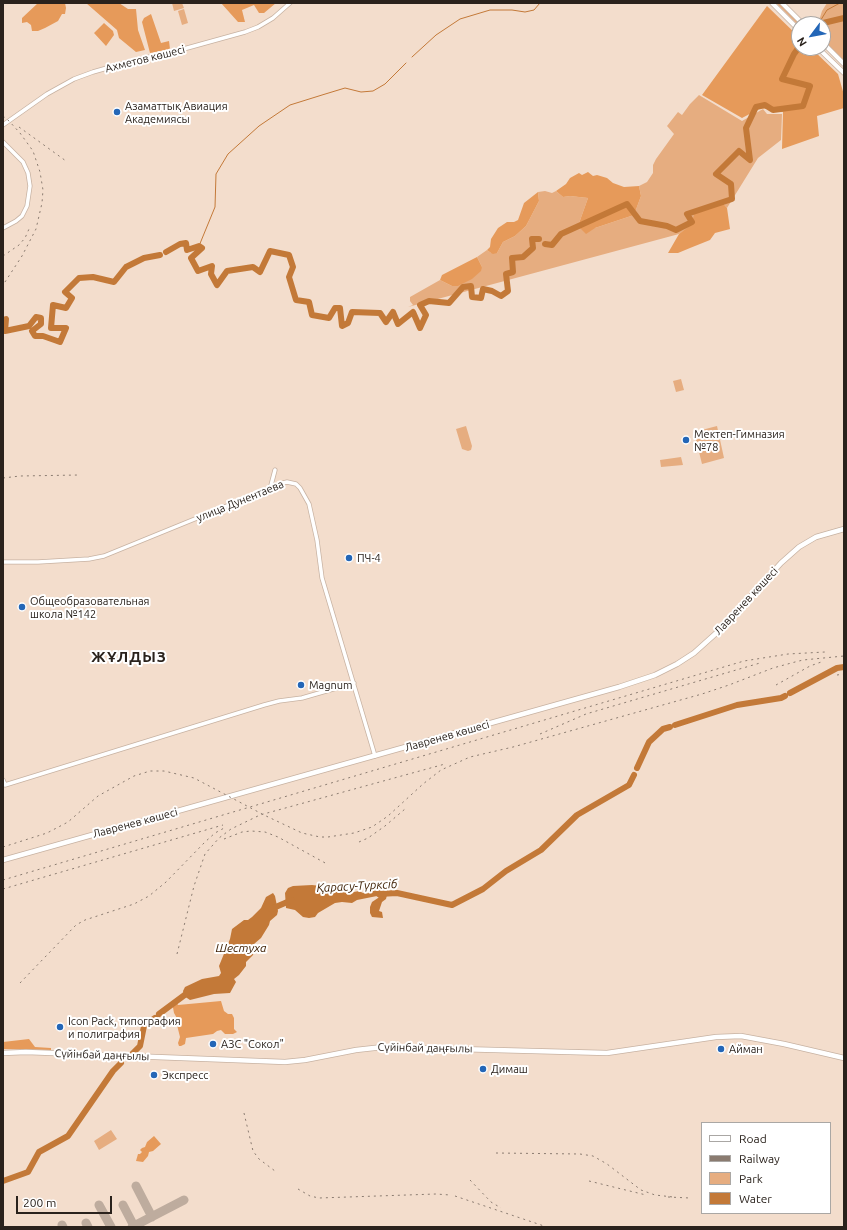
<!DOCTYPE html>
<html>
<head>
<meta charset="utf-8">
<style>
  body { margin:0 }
  #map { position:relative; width:847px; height:1230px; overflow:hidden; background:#f3ddcc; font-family:Ubuntu,sans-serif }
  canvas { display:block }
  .frame { position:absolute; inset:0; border:4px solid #2a221c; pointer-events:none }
  .legend { position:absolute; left:701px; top:1122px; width:130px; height:92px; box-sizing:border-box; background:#fff; border:1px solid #aaa7a4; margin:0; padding:5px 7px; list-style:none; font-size:12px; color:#2a221c }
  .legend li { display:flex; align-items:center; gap:8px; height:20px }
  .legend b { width:20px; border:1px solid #aaa7a4 }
  .north { position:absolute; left:791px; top:16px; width:40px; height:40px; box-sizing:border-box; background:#fff; border:1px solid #aaa7a4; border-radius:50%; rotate:238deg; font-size:11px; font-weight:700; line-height:16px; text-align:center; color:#2a221c }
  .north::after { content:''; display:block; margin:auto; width:14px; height:18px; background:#2366b7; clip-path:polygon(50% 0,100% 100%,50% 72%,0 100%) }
  .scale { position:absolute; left:16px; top:1196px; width:96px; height:18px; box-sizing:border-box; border:2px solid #2a221c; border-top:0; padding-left:5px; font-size:12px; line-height:14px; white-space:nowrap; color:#2a221c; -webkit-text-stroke:3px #fff; paint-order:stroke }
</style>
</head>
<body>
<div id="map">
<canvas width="847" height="1230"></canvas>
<div class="frame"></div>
<ul class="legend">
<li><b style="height:5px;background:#fff"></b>Road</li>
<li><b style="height:5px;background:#8a7b70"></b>Railway</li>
<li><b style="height:11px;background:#e6ad80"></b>Park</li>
<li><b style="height:11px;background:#c37938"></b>Water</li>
</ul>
<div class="north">N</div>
<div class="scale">200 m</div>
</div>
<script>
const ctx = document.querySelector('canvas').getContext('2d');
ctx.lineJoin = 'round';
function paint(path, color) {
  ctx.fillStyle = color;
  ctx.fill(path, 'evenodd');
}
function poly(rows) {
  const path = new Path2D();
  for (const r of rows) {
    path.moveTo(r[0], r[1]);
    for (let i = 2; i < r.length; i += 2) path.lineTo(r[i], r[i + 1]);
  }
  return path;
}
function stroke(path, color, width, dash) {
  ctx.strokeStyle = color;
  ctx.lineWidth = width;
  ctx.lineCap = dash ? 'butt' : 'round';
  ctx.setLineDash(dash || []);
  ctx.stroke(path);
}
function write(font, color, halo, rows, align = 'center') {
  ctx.font = font + ' Ubuntu,sans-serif';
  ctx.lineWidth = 4;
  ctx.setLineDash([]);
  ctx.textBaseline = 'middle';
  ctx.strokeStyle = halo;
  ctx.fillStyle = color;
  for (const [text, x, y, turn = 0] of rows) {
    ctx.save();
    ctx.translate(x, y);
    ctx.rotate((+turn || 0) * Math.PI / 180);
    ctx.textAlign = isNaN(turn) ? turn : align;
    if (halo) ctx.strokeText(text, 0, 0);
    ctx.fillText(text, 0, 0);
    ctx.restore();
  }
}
const green = poly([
  [172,3,182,3,184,8,174,11],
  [776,3,780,3,801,24,799,24,799,26],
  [827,3,844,3,844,61,823,40,823,24,818,24,822,11],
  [184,9,188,23,182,25,178,11],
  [699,95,742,121,763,109,767,114,782,114,781,140,758,158,727,208,722,202,710,208,692,225,679,234,408,307,413,305,410,301,410,297,440,280,452,286,482,267,477,257,487,250,491,253,497,253,503,242,515,236,526,226,539,201,538,192,545,191,552,193,556,191,563,197,570,196,588,198,578,226,595,228,634,215,641,196,639,186,647,182,653,173,653,165,656,159,674,134,667,126,678,112,682,115,690,104],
  [681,379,684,390,676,392,673,381],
  [466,426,472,446,471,450,468,451,462,449,456,429],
  [717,426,724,458,702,464,694,432],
  [681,457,683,465,661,467,660,460],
  [111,1130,117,1139,99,1150,94,1141]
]);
const forest = poly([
  [38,3,65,3,66,8,65,14,62,14,58,21,45,28,38,31,32,31,31,25,27,22,22,23,22,18],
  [86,3,119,3,128,9,136,9,138,30,145,50,136,52,119,38,117,30],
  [221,3,276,3,264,13,259,13,254,5,242,10,245,22,238,22],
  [767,6,799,37,799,48,811,48,838,74,844,95,844,108,817,116,819,136,782,149,783,112,761,108,742,118,702,95],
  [151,14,161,43,169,41,170,49,150,53,142,22,144,18],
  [104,23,113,31,114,35,106,46,94,33],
  [588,172,593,176,597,175,607,178,613,183,624,187,639,186,641,196,634,215,595,228,586,234,578,226,588,198,570,196,563,197,556,191,566,184,570,178,579,173,582,175],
  [538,192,539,201,526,226,515,236,503,242,497,253,493,254,491,253,487,250,490,247,491,239,498,228,507,222,514,222,518,220,524,203],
  [722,202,727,208,730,229,715,233,710,240,690,248,678,253,668,253,679,234,692,224,694,214],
  [477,257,482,267,481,271,472,279,458,286,452,286,440,280,442,275],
  [174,1000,176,1000,178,1005,221,1001,224,1011,228,1014,232,1014,234,1018,234,1029,237,1032,233,1034,225,1034,221,1030,217,1031,213,1034,186,1038,185,1044,181,1046,179,1046,178,1043,180,1037,177,1025,178,1020,174,1013,172,1002],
  [29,1039,35,1047,51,1048,51,1050,3,1049,3,1042],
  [154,1136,161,1144,153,1151,149,1152,148,1156,143,1162,136,1161,138,1154,140,1154,142,1152,140,1150,142,1148,145,1147,147,1142]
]);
const water = poly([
  [312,885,321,886,323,893,327,892,332,894,336,892,346,891,349,893,359,891,363,893,368,891,379,890,384,891,387,895,386,899,382,902,379,911,382,912,383,918,372,917,370,913,370,907,372,902,378,898,379,896,377,896,357,900,352,903,342,902,335,903,318,913,315,917,309,918,303,917,295,910,286,908,285,893,288,888,293,886],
  [273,893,275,896,278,911,277,915,270,921,269,925,261,938,254,944,255,947,253,955,246,962,246,966,239,975,234,979,236,982,230,993,214,994,190,1000,184,996,183,991,185,987,202,979,219,976,221,973,219,966,230,939,232,929,244,920,248,920,252,917,261,908,266,897]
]);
const stream = poly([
  [819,23,827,10,840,3],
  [412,57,436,35,460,19,490,10,512,10,525,12,534,10,540,3],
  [199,246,215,207,216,174,228,154,259,126,290,105,322,95,345,88,361,92,373,91,385,84,406,63]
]);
const river = poly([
  [819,24,844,18],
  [545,244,552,245,561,234,627,204,640,221,667,226,676,230,692,222,687,214,732,199,731,184,716,174,739,151,750,160,746,128,756,107,765,105,773,110,803,106,810,86,782,79,794,54,799,47],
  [166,252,180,244,186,243,187,250,199,246,202,248,191,258,198,271,212,266,211,274,217,285,227,271,253,267,260,272,270,251,289,255,293,267,289,277,296,300,309,302,312,315,329,318,335,308,340,308,342,326,348,323,352,312,380,313,386,322,393,312,398,324,413,312,420,328,426,315,420,305,429,301,449,303,463,287,471,286,472,297,481,298,483,289,492,291,501,296,508,291,506,274,513,272,512,258,523,257,533,248,532,239,539,239],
  [3,320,6,319,5,331,29,326,36,317,41,318,41,324,32,331,35,336,43,336,60,342,66,328,51,328,53,305,66,308,72,298,65,292,79,278,93,277,114,282,126,267,144,258,160,255],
  [790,693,837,668,844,667],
  [675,725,737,705,781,698,785,696],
  [637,768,649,742,663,729,670,727],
  [379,894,397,893,452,905,483,889,506,871,541,850,577,815,629,785,634,775],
  [271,909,292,900],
  [159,1014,190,991],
  [132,1054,140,1046,144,1026,155,1018],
  [3,1181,28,1172,39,1152,68,1136,113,1071,121,1063]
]);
const taxiway = poly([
  [136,1186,152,1217],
  [99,1205,111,1227],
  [123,1205,134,1226],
  [86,1223,88,1227],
  [62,1225,63,1227],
  [132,1227,184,1200]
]);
const tertiary = poly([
  [3,125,47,94,74,79,93,72,128,62,180,50,245,32,258,27,273,18,290,3],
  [3,142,23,162,28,173,30,186,27,206,22,216,16,221,3,228],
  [270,489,275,470],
  [3,562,38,562,89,559,104,556,283,483,287,482,296,484,300,488,309,504,317,540,322,578,375,756],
  [3,780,5,785,264,705,279,701,302,698,354,683]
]);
const secondary = poly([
  [772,3,799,30],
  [782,3,803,24],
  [823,43,844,64],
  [818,48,844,73]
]);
const primary = poly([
  [3,860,619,687,655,675,677,664,694,653,723,627,781,563,799,547,816,537,844,529],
  [3,1053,26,1052,285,1062,305,1060,356,1050,383,1047,607,1053,716,1037,741,1036,784,1044,844,1058]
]);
const rail = poly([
  [3,116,9,121,20,133,33,151,40,172,43,190,42,203,36,229,22,256,3,285],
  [19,127,66,161],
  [3,256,19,245,25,238,29,229],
  [3,478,20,476,79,475],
  [837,675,844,674],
  [776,685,810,666,824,661],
  [540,734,586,714,760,663],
  [224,839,242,832,251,831,265,832,278,837,327,864],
  [359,842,368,838,385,826,405,809],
  [3,847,47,833,68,822,98,796,134,776,150,771,164,771,194,778,264,815,302,833,320,837,328,837,354,833,372,827,388,816,423,784,441,770,470,757,513,747,702,694,729,685,773,668,795,662,803,660,844,656],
  [3,880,744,661,788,654,825,652],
  [3,889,223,825],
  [177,954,194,886,205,854,219,838,231,829,260,815,445,764],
  [20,983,76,925,85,920,134,904,149,896,166,882,205,842,215,833,226,827],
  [244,1113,253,1151,259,1159,275,1171],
  [496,1153,580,1154,593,1156,607,1164,641,1190,655,1195,673,1197],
  [470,1180,491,1202,501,1208],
  [589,1181,646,1195],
  [298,1189,310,1196,319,1198,436,1194,450,1195],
  [455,1196,547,1227],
  [668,1197,690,1198]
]);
const markers = [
  [117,112,4,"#2366b7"],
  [686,440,4,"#2366b7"],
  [349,558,4,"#2366b7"],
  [22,607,4,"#2366b7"],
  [301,685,4,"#2366b7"],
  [60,1027,4,"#2366b7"],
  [213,1044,4,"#2366b7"],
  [721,1049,4,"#2366b7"],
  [483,1069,4,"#2366b7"],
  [154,1075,4,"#2366b7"]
];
const streetNames = [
  ["Ахметов көшесі",145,59,-14],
  ["улица Дунентаева",240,501,-22],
  ["Лавренев көшесі",746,601,-47],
  ["Лавренев көшесі",447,736,-16],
  ["Лавренев көшесі",135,823,-15],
  ["Сүйінбай даңғылы",425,1048,1],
  ["Сүйінбай даңғылы",102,1055,2]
];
const poiNames = [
  ["Азаматтық Авиация",125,106],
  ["Академиясы",125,119],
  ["Мектеп-Гимназия",694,434],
  ["№78",694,447],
  ["ПЧ-4",357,558],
  ["Общеобразовательная",30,601],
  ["школа №142",30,614],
  ["Magnum",309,685],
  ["Icon Pack, типография",68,1021],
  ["и полиграфия",68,1034],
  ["АЗС \"Сокол\"",221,1044],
  ["Айман",729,1049],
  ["Димаш",491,1069],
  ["Экспресс",162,1075]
];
const waterNames = [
  ["Қарасу-Түрксіб",357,886,-3],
  ["Шестуха",241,948]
];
const districtNames = [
  ["ЖҰЛДЫЗ",129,657]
];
paint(green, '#e6ad80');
paint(forest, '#e69a5a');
paint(water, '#c37938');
stroke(stream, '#c37938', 1);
stroke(river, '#c37938', 6);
stroke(taxiway, '#beac9e', 9);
stroke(tertiary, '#c7b2a2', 5);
stroke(secondary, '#c7b2a2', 5.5);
stroke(primary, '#c7b2a2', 6);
stroke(tertiary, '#fff', 3.5);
stroke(secondary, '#fff', 4);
stroke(primary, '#fff', 4.5);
stroke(rail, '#8a7b70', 1, [2, 4]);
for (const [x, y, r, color] of markers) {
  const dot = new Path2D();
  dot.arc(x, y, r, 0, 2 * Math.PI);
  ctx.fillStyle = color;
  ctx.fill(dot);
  stroke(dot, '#fff', 1.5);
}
write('11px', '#2a221c', '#fff', streetNames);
write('11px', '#2a221c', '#fff', poiNames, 'left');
write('italic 12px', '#402206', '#fff', waterNames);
ctx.letterSpacing = '1px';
write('bold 15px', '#2a221c', '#fff', districtNames);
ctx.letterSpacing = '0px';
</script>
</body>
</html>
